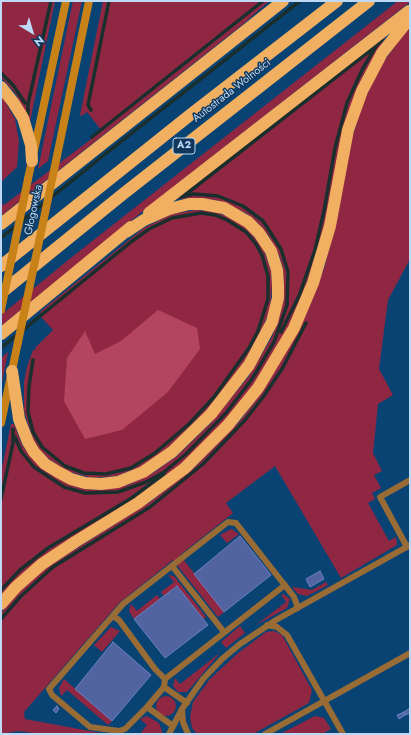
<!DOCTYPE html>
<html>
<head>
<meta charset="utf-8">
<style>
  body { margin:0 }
  #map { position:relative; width:411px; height:735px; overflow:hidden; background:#094373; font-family:Jost,sans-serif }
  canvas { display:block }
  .frame { position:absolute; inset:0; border:2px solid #bdd9f5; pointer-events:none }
  .north { position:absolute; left:12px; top:12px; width:40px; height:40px; -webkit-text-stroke:3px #10385d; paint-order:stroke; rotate:142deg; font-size:11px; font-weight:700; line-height:16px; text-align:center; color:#bdd9f5 }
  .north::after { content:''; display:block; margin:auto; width:14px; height:18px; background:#bdd9f5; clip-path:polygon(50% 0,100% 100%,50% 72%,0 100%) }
</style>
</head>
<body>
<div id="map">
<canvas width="411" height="735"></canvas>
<div class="frame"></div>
<div class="north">N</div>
</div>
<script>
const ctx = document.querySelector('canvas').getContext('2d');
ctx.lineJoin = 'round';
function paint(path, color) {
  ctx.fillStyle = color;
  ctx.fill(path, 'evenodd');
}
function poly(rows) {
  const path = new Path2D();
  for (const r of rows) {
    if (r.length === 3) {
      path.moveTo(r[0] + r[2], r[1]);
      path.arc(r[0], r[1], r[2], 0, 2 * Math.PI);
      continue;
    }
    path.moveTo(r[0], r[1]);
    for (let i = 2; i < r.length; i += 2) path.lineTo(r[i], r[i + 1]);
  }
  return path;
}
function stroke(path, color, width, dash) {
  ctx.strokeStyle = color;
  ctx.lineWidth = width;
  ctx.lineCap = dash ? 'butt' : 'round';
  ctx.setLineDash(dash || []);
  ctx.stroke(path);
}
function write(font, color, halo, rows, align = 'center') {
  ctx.font = font + ' Jost,sans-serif';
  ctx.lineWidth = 3;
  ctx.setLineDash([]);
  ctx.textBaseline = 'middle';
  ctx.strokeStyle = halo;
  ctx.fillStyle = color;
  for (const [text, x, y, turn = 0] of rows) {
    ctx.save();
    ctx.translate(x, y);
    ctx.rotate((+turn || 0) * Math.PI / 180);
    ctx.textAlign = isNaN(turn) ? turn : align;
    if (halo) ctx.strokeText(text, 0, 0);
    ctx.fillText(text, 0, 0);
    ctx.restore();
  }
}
const green = poly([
  [1,1,55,1,30,122,16,94,1,77],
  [73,1,82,1,48,161,38,169],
  [103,1,269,1,242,25,1,216,1,202,4,205,102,131,87,112,81,116,80,115],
  [398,1,410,2,163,195,1,326,1,315,72,257],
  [410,25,410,259,388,300,379,369,393,395,378,404,373,453,382,471,374,475,381,488,372,493,375,499,368,503,389,541,396,537,397,545,341,578,275,466,226,503,233,513,180,555,224,612,218,617,173,560,119,603,24,712,25,719,106,734,41,734,18,731,1,734,1,613,20,591,46,568,150,502,194,468,239,422,263,391,299,330,324,269,337,218,351,141,364,100,382,64],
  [387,34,362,78,320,245,295,316,261,375,231,415,187,460,1,597,1,473,11,424,14,424,22,445,30,456,48,473,69,484,84,489,101,490,128,485,153,473,176,457,211,423,249,376,272,337,279,318,284,299,283,268,279,255,269,236,258,223,246,213,217,200,196,198,176,199],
  [1,94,15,119,19,141,17,167,1,182],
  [196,210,215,212,228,217,245,226,263,248,271,271,272,285,270,309,261,332,244,362,207,410,168,448,140,467,116,476,93,478,67,471,49,459,39,449,33,439,24,411,24,382,27,367,33,350,35,350,36,347,53,330,40,316,41,311,144,228,172,214],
  [8,352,1,388,1,358],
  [231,529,239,534,227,543,220,535],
  [168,575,174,576,206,617,203,619,177,586,164,596,161,592,174,582],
  [326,582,328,585,307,596,298,594,292,587,312,590],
  [283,594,290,599,287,608,256,625,286,602,281,595],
  [157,595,160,599,134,619,129,611,131,604,137,611],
  [240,626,245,633,226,648,221,642],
  [111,627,120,631,102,652,94,645],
  [274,631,282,635,312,690,309,703,253,734,197,734,192,728,190,717,193,702,210,679,237,654,266,632],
  [220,653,187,692,178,692,173,686,175,678,180,684],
  [64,679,112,721,108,725,67,690,61,696,59,688],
  [166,706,10],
  [147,716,159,723,163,734,140,734,147,725,140,719],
  [315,716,324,718,331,729,322,734,280,734]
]);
const forest = poly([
  [158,310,197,328,200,349,168,392,122,430,85,439,64,401,67,358,85,331,95,354,121,341]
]);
const stream = poly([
  [1,73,13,85,25,103],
  [91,110,88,105,109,1],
  [28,115,28,104,51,1],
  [92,137,263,1],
  [185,195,376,46,382,39],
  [1,238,104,155,300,1],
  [281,332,299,296,315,250,324,211,335,148,347,103,362,70,376,46],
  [1,348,131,242,149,229,172,218,201,213,215,215,227,220,246,232,256,244,262,255,268,276,268,299,258,331,249,348,214,397,189,424,155,453,131,468,106,474,84,473,65,466,42,447,33,432,28,412,29,386,33,360],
  [15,437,21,451,34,467,64,487,85,493,118,492,146,482,164,472,186,454,226,413,252,379,274,342,287,305,288,272,281,249,263,221,243,206,218,196,194,194,180,197],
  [1,499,13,443,13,429],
  [1,590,20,570,48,548,130,499,164,474],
  [1,619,20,597,53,567,150,507,203,464,245,420,263,397,282,369,306,323]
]);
const building = poly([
  [240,536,271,575,224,612,194,574,240,536],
  [320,571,324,579,310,587,306,579,320,571],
  [177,586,208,625,165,658,134,619,177,586],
  [113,642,151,675,112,721,75,689,113,642],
  [57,706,59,709,56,713,53,710,57,706],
  [410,708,410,713,405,715,404,712,410,708],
  [404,712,405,715,399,719,397,715,404,712]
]);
const service = poly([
  [407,547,380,497,410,480],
  [172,566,224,632],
  [285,585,165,679,164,687,147,707,125,729,119,731,90,727,52,695,49,689,123,604,228,522,236,523,294,597,298,608],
  [113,616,119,620,155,669,165,679],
  [267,625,277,627,287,635,343,734],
  [164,687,187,703],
  [147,707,173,726],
  [182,709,183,722,188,734],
  [169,734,182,709,203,679,222,659,240,644,276,620,410,545],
  [265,734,410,653]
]);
const secondary = poly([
  [57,156,89,1],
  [28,179,66,1],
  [1,423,18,342]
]);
const motorway = poly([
  [1,87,13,102,23,118,31,145,32,161],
  [149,213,409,11],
  [1,224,283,1],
  [1,266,190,115,337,1],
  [1,293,123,194,369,1],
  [1,334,131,227],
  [12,371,19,419,28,442,34,452,45,464,58,472,71,479,85,483,101,484,118,482,143,472,172,452,211,414,249,365,272,322,278,298,278,285,277,270,271,251,259,233,248,222,224,208,202,204,189,204,169,209,144,220,126,232],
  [1,604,16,587,42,564,75,542,138,503,185,468,228,425,258,388,294,328,313,283,330,226,348,130,362,91,382,53,410,18]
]);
const secondaryBridge = poly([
  [1,310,28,179],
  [18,342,57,156]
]);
const shields = [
  [184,146,22]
];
const shieldNames = [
  ["A2",184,146]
];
const streetNames = [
  ["Autostrada Wolności",232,91,-38],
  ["Głogowska",34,210,-78]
];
paint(green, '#902742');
paint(forest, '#b3465e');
stroke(stream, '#192f2d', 3.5);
paint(building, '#5163a0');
stroke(building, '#6c81bf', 1);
stroke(service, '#996c35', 6);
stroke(secondary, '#c88217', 8);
stroke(motorway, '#f0af61', 12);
stroke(secondaryBridge, '#c88217', 8);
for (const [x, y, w] of shields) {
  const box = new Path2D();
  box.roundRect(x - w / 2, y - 8, w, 16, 3);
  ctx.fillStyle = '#10385d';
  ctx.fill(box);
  stroke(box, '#bdd9f5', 1);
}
write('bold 10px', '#bdd9f5', null, shieldNames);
write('11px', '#bdd9f5', '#10385d', streetNames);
</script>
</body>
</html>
